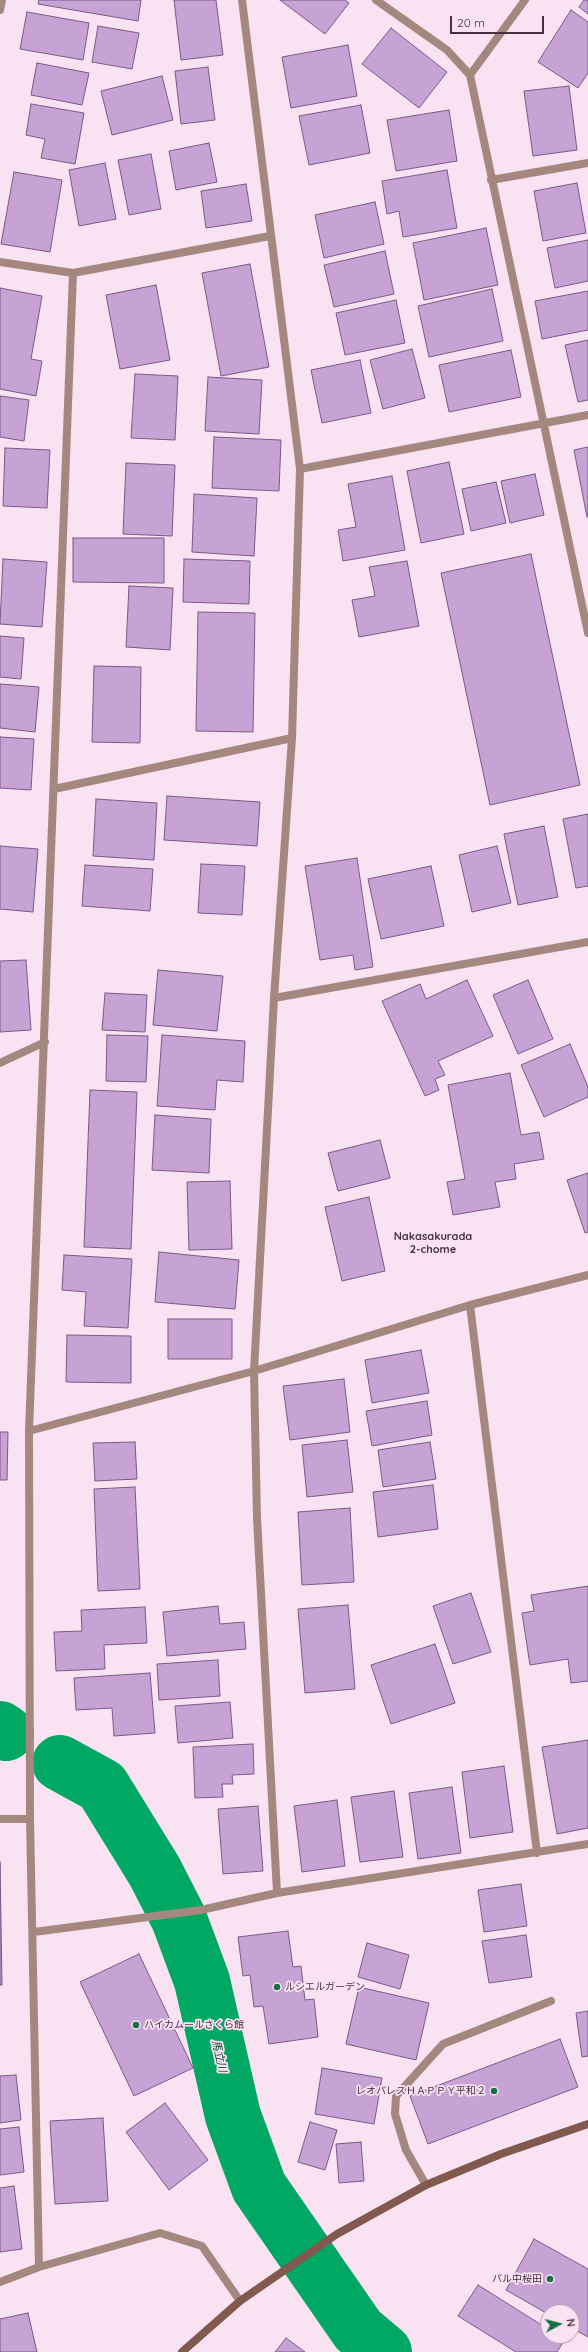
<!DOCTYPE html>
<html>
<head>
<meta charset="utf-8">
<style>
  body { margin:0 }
  #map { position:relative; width:588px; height:2352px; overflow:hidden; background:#f9e2f2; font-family:Quicksand,sans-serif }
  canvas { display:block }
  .north { position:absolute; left:540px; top:2304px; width:40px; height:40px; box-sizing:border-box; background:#f9e2f2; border:1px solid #b19bab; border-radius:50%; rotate:83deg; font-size:11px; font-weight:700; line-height:16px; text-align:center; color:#453040 }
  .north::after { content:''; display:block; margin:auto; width:14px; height:18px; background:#177145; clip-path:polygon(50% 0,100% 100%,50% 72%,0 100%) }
  .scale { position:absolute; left:450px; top:16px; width:94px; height:18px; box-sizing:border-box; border:2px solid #453040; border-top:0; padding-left:5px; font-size:12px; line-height:14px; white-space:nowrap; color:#453040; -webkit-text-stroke:3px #f9e2f2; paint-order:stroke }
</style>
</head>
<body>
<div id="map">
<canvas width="588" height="2352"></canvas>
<div class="north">N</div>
<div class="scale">20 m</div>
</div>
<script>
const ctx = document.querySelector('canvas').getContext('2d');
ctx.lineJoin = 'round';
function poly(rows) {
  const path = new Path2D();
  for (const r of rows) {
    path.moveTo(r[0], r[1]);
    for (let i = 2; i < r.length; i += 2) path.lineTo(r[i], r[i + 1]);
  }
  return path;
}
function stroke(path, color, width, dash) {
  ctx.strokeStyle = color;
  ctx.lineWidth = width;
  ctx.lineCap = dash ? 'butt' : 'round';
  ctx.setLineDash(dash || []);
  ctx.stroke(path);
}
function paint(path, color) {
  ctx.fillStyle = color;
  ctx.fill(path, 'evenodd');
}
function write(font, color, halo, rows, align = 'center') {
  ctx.font = font + ' Quicksand,"Noto Sans JP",sans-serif';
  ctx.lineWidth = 3.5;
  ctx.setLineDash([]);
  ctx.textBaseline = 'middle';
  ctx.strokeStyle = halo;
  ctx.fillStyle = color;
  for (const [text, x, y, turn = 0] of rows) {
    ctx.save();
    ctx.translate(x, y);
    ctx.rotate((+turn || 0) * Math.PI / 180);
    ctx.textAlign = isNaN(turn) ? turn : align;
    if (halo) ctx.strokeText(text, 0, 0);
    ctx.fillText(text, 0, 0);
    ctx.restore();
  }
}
const river = poly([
  [0,1729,6,1733],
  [60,1763,102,1786,155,1872,179,1919,202,1981,233,2116,259,2187,358,2330,384,2352]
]);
const building = poly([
  [39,0,141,0,138,21,38,4,39,0],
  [174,0,216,0,223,55,181,60,174,0],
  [280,0,345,0,349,3,325,34,280,0],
  [584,0,588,0,588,14,579,7,584,0],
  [571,10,588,22,588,73,578,88,538,62,571,10],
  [27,12,89,23,83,60,20,49,27,12],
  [98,26,139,33,132,69,92,62,98,26],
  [391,28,447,72,419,108,362,64,391,28],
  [348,45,357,96,291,108,282,57,348,45],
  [37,63,89,73,82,105,31,95,37,63],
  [208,67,215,120,181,124,175,71,208,67],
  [162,76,173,120,112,135,101,91,162,76],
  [569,86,577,150,533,156,524,91,569,86],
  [31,104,84,113,75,164,41,158,45,139,26,135,31,104],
  [361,105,370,153,309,165,299,116,361,105],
  [449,110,457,161,396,171,387,120,449,110],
  [209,143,217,182,176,190,169,151,209,143],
  [151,154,161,209,129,215,118,160,151,154],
  [105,163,116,219,79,226,69,170,105,163],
  [447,170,457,228,403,237,399,211,387,214,382,181,447,170],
  [14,172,62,180,50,252,1,244,14,172],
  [577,183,586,233,543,241,534,191,577,183],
  [246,184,252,221,206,228,201,191,246,184],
  [375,202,384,244,324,258,315,215,375,202],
  [486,228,498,285,424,300,413,243,486,228],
  [588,240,588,281,555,288,547,248,588,240],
  [385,251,394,294,334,307,324,265,385,251],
  [250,264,269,367,221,376,202,273,250,264],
  [156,285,170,360,120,369,106,295,156,285],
  [0,288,42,296,31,359,42,361,36,396,0,389,0,288],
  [492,289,503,341,429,357,418,306,492,289],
  [588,291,588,330,542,339,535,301,588,291],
  [396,300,405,343,345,355,336,313,396,300],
  [588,340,588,400,578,402,565,345,588,340],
  [412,349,425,398,383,409,370,360,412,349],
  [511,350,521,397,449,412,439,365,511,350],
  [360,360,371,413,322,423,311,370,360,360],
  [135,374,178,376,175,440,131,438,135,374],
  [208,377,262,380,259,434,205,431,208,377],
  [0,396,29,400,24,441,0,437,0,396],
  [214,437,281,440,279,491,212,488,214,437],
  [588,447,588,517,587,517,574,450,588,447],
  [5,448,50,450,47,508,3,506,5,448],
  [449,462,464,534,421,543,407,471,449,462],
  [126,463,175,465,172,536,123,534,126,463],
  [535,474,544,515,510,523,501,481,535,474],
  [392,476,405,550,343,561,338,530,356,527,348,484,392,476],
  [496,482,506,523,471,531,462,489,496,482],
  [194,494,257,498,254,556,192,552,194,494],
  [73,538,164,538,164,583,73,582,73,538],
  [531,554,580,785,490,805,441,573,531,554],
  [3,559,47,562,42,627,0,624,3,559],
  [184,559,250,561,249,604,183,602,184,559],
  [407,561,419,626,359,637,352,600,375,596,369,567,407,561],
  [129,586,173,588,170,650,126,647,129,586],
  [198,612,255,613,253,732,196,731,198,612],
  [0,636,24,638,21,679,0,677,0,636],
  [94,666,141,667,140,743,92,742,94,666],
  [0,684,39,687,35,732,0,728,0,684],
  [0,737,34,739,31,790,0,788,0,737],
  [167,796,260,802,257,846,164,840,167,796],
  [96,799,157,803,154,860,93,856,96,799],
  [588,814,588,886,576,888,563,819,588,814],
  [544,826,558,897,518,905,504,834,544,826],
  [0,846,38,849,33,912,0,909,0,846],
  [497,846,511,903,472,912,459,855,497,846],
  [357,858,373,967,355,970,353,955,320,960,305,866,357,858],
  [201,864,245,866,242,915,198,913,201,864],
  [85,865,153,869,150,911,82,906,85,865],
  [431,866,444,926,381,939,368,879,431,866],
  [26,960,31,1030,0,1032,0,961,26,960],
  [158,970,223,976,217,1031,153,1025,158,970],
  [467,980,493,1036,438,1061,445,1075,435,1079,439,1090,425,1096,382,1001,420,984,426,999,467,980],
  [528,980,553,1039,518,1054,493,995,528,980],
  [105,993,147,995,145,1032,102,1030,105,993],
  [107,1035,148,1036,146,1082,106,1081,107,1035],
  [162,1035,245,1041,243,1082,217,1080,215,1110,157,1106,162,1035],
  [570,1044,588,1087,588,1097,544,1117,521,1065,570,1044],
  [510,1073,521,1135,539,1132,544,1159,514,1164,516,1179,495,1182,500,1207,453,1215,447,1182,465,1179,448,1085,510,1073],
  [90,1090,137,1092,131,1249,84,1247,90,1090],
  [155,1115,211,1119,209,1173,152,1170,155,1115],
  [380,1140,390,1178,338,1191,328,1153,380,1140],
  [588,1173,588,1232,585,1233,567,1180,588,1173],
  [230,1181,232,1249,189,1250,187,1182,230,1181],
  [369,1197,385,1271,342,1281,325,1207,369,1197],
  [159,1252,239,1260,235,1309,155,1302,159,1252],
  [64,1255,132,1259,128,1328,84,1326,86,1292,62,1290,64,1255],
  [168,1319,232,1319,232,1359,168,1359,168,1319],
  [67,1335,131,1336,131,1383,66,1382,67,1335],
  [421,1350,429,1393,372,1403,365,1360,421,1350],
  [344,1379,350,1432,290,1440,283,1386,344,1379],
  [427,1401,432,1435,372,1446,366,1411,427,1401],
  [0,1432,8,1432,7,1480,0,1480,0,1432],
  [347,1440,353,1492,307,1497,302,1445,347,1440],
  [135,1442,137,1479,95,1481,93,1443,135,1442],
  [430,1442,436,1479,383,1487,378,1450,430,1442],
  [433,1485,438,1529,378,1537,373,1492,433,1485],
  [135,1487,140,1589,98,1591,94,1489,135,1487],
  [350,1508,354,1582,302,1585,298,1512,350,1508],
  [588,1586,588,1681,571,1683,568,1659,530,1665,522,1613,534,1611,531,1595,588,1586],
  [471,1593,491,1652,453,1664,433,1606,471,1593],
  [348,1605,355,1689,305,1693,298,1609,348,1605],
  [218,1606,220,1624,244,1622,246,1649,167,1656,163,1612,218,1606],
  [145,1607,147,1643,104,1645,105,1669,56,1671,54,1632,82,1631,81,1610,145,1607],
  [435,1644,455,1703,391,1724,371,1665,435,1644],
  [218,1660,220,1696,159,1700,157,1664,218,1660],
  [150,1673,155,1733,114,1736,112,1708,76,1710,74,1678,150,1673],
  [230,1702,233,1738,178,1743,175,1706,230,1702],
  [588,1740,588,1828,557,1834,542,1747,588,1740],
  [253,1744,254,1774,232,1775,233,1784,222,1784,223,1797,195,1798,193,1747,253,1744],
  [504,1766,513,1832,470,1838,462,1772,504,1766],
  [452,1787,461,1853,418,1859,409,1793,452,1787],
  [394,1791,403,1857,360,1862,351,1797,394,1791],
  [337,1800,345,1866,302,1872,294,1806,337,1800],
  [258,1806,263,1871,223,1874,218,1809,258,1806],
  [0,1862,2,1985,0,1985,0,1862],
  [521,1884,527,1926,484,1932,478,1890,521,1884],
  [288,1931,293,1967,301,1966,305,2000,314,1999,318,2037,269,2044,263,2006,254,2007,250,1975,243,1976,238,1937,288,1931],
  [526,1935,532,1977,489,1983,482,1941,526,1935],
  [367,1943,409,1955,400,1989,358,1977,367,1943],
  [139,1954,193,2068,134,2096,80,1982,139,1954],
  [359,1987,429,2003,416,2060,346,2044,359,1987],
  [588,2011,588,2056,582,2057,576,2013,588,2011],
  [560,2039,578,2087,428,2144,410,2096,560,2039],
  [322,2068,382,2078,374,2124,315,2114,322,2068],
  [16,2075,21,2120,0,2123,0,2076,16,2075],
  [165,2103,208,2160,169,2190,126,2132,165,2103],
  [103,2118,108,2201,55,2204,50,2121,103,2118],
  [310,2122,337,2130,325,2170,298,2162,310,2122],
  [19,2127,24,2172,0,2175,0,2129,19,2127],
  [361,2142,364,2181,339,2183,336,2144,361,2142],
  [14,2186,22,2249,0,2252,0,2188,14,2186],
  [534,2239,588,2269,588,2337,572,2328,572,2312,548,2312,548,2314,506,2290,534,2239],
  [478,2285,548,2329,548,2336,559,2336,565,2339,557,2352,516,2352,458,2316,478,2285],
  [28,2313,37,2352,0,2352,0,2319,28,2313],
  [286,2338,305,2352,275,2352,286,2338]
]);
const lane = poly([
  [242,0,300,469,292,738,274,998,254,1371,257,1518,277,1893],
  [376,0,447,50,470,75,588,633],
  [0,10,2,0],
  [470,75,525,0],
  [491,180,588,163],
  [300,469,588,415],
  [54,789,292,738],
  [274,998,588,942],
  [0,1063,45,1042],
  [470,1305,537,1853],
  [29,1431,254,1371,470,1305,588,1275],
  [0,1819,30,1819],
  [34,1932,201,1910,277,1893,588,1844],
  [426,2185,406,2150,395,2114,396,2096,443,2044,551,2001],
  [39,2267,30,1819,29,1431,73,273,270,236],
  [0,2282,39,2267,160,2233,202,2246,240,2301]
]);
const street = poly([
  [0,262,73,273]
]);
const secondary = poly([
  [182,2352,240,2301,337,2234,426,2185,501,2154,588,2124]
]);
const markers = [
  [277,1987,4,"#177145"],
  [136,2025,4,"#177145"],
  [494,2091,4,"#177145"],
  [550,2279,4,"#177145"]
];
const poiNames = [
  ["ルシエルガーデン",285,1987],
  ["ハイカムールさくら館",144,2025],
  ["レオパレスＨＡＰＰＹ平和２",486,2091,"right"],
  ["パル中桜田",542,2279,"right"]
];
const neighbourhoodNames = [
  ["Nakasakurada",433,1237],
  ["2-chome",433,1250]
];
const waterNames = [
  ["馬立川",219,2056,77]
];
stroke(river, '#00a864', 56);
paint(building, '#c7a3d5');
stroke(building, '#7a5987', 1);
stroke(lane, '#a48880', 8);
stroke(street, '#a48880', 8);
stroke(secondary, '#81594e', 8);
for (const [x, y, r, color] of markers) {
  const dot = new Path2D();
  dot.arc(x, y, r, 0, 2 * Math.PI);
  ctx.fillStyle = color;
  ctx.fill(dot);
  stroke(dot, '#f9e2f2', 1.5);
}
write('10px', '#453040', '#f9e2f2', poiNames, 'left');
write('bold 11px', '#453040', '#f9e2f2', neighbourhoodNames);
write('italic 11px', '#0d4429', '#f9e2f2', waterNames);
</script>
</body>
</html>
